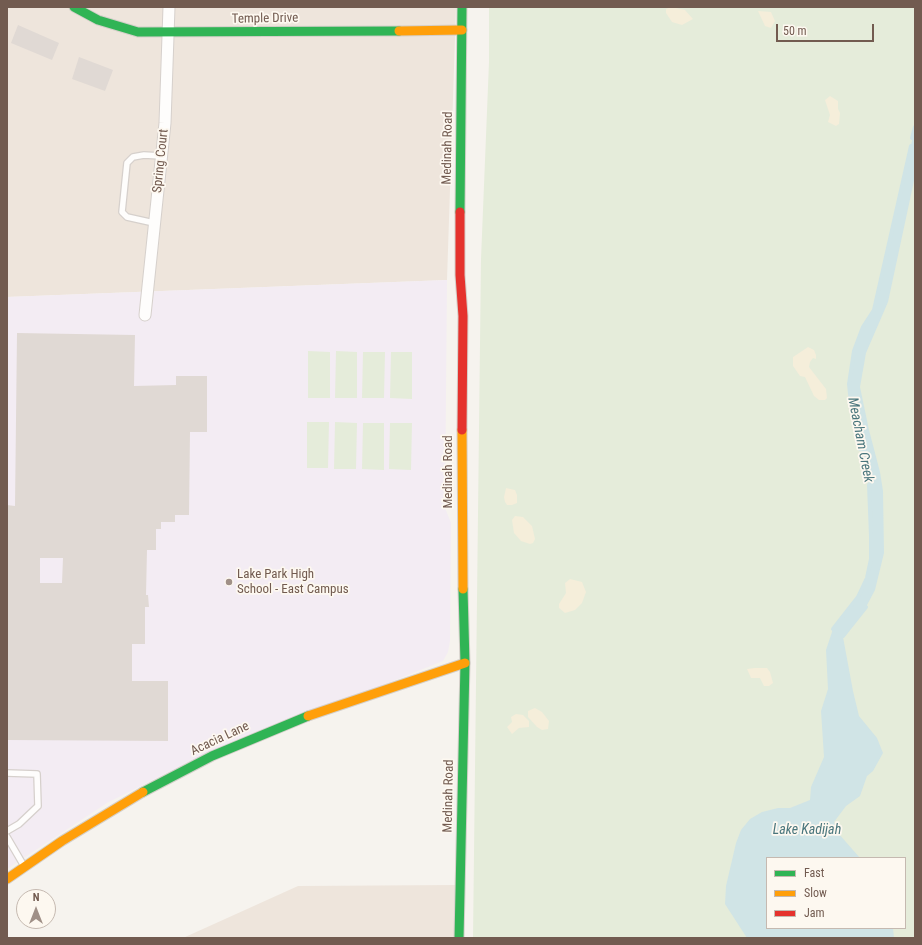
<!DOCTYPE html>
<html>
<head>
<meta charset="utf-8">
<style>
  body { margin:0 }
  #map { position:relative; width:922px; height:945px; overflow:hidden; background:#f6f3ee; font-family:"Roboto Condensed",sans-serif }
  canvas { display:block }
  .frame { position:absolute; inset:0; border:8px solid #725b50; pointer-events:none }
  .legend { position:absolute; left:766px; top:857px; width:140px; height:72px; box-sizing:border-box; background:#fdf8f0; border:1px solid #c5b9b0; margin:0; padding:5px 7px; list-style:none; font-size:12px; color:#725b50 }
  .legend li { display:flex; align-items:center; gap:8px; height:20px }
  .legend b { width:20px; border:1px solid #c5b9b0 }
  .north { position:absolute; left:16px; top:889px; width:40px; height:40px; box-sizing:border-box; background:#fdf8f0; border:1px solid #c5b9b0; border-radius:50%; rotate:0deg; font-size:11px; font-weight:700; line-height:16px; text-align:center; color:#725b50 }
  .north::after { content:''; display:block; margin:auto; width:14px; height:18px; background:#a09087; clip-path:polygon(50% 0,100% 100%,50% 72%,0 100%) }
  .scale { position:absolute; left:776px; top:24px; width:98px; height:18px; box-sizing:border-box; border:2px solid #725b50; border-top:0; padding-left:5px; font-size:12px; line-height:14px; white-space:nowrap; color:#725b50; -webkit-text-stroke:3px #fdf8f0; paint-order:stroke }
</style>
</head>
<body>
<div id="map">
<canvas width="922" height="945"></canvas>
<div class="frame"></div>
<ul class="legend">
<li><b style="height:5px;background:#30b455"></b>Fast</li>
<li><b style="height:5px;background:#ff9f0a"></b>Slow</li>
<li><b style="height:5px;background:#e5322d"></b>Jam</li>
</ul>
<div class="north">N</div>
<div class="scale">50 m</div>
</div>
<script>
const ctx = document.querySelector('canvas').getContext('2d');
ctx.lineJoin = 'round';
function paint(path, color) {
  ctx.fillStyle = color;
  ctx.fill(path, 'evenodd');
}
function poly(rows) {
  const path = new Path2D();
  for (const r of rows) {
    path.moveTo(r[0], r[1]);
    for (let i = 2; i < r.length; i += 2) path.lineTo(r[i], r[i + 1]);
  }
  return path;
}
function stroke(path, color, width, dash) {
  ctx.strokeStyle = color;
  ctx.lineWidth = width;
  ctx.lineCap = dash ? 'butt' : 'round';
  ctx.setLineDash(dash || []);
  ctx.stroke(path);
}
function write(font, color, halo, rows, align = 'center') {
  ctx.font = font + ' "Roboto Condensed",sans-serif';
  ctx.lineWidth = 3.5;
  ctx.setLineDash([]);
  ctx.textBaseline = 'middle';
  ctx.strokeStyle = halo;
  ctx.fillStyle = color;
  for (const [text, x, y, turn = 0] of rows) {
    ctx.save();
    ctx.translate(x, y);
    ctx.rotate((+turn || 0) * Math.PI / 180);
    ctx.textAlign = isNaN(turn) ? turn : align;
    if (halo) ctx.strokeText(text, 0, 0);
    ctx.fillText(text, 0, 0);
    ctx.restore();
  }
}
const residential = poly([
  [7,7,456,7,447,280,7,297],
  [455,885,455,938,183,938,298,886]
]);
const education = poly([
  [447,280,445,508,451,523,450,641,448,652,443,661,189,762,107,803,7,869,7,297]
]);
const green = poly([
  [489,7,915,7,915,938,473,938,481,259,489,62],
  [767,858,905,858,905,928,767,928],
  [308,351,330,352,330,398,308,398],
  [336,351,357,352,357,398,335,398],
  [363,352,385,352,384,398,362,398],
  [391,352,412,352,412,399,390,398],
  [307,422,329,422,328,468,307,468],
  [335,422,357,423,356,469,334,469],
  [363,423,384,423,384,470,362,469],
  [390,423,412,423,411,470,389,469]
]);
const sand = poly([
  [671,7,685,10,693,19,682,25,672,22,666,13,666,9],
  [758,11,771,12,775,21,771,28,765,26],
  [830,96,838,101,838,109,840,113,839,124,836,126,828,122,830,115,825,100],
  [808,347,814,350,816,355,816,359,813,358,810,362,809,367,826,389,827,398,825,400,819,400,814,396,805,377,800,376,793,366,793,357],
  [506,488,515,490,517,495,517,503,512,505,507,505,505,502,504,497],
  [515,516,523,517,532,526,535,539,533,543,530,544,521,541,514,533,512,520],
  [570,579,582,582,586,592,582,603,575,610,565,613,559,608,559,604,566,593,565,583],
  [755,668,767,668,770,672,773,683,769,686,764,686,760,678,751,678,747,669],
  [535,708,542,712,549,721,548,729,542,730,537,727,528,717,528,711],
  [516,714,523,715,529,721,529,727,519,728,512,734,507,727,512,722,511,717]
]);
const water = poly([
  [915,127,915,176,888,302,866,353,860,387,869,430,880,472,883,491,884,553,875,590,866,607,843,637,853,691,859,716,877,738,883,753,873,771,867,776,860,796,846,806,834,822,838,833,860,858,767,858,767,928,893,928,894,938,747,938,725,904,726,886,736,843,741,830,750,819,762,812,778,808,790,808,810,800,811,787,824,757,821,711,828,689,826,650,833,629,858,597,867,578,871,559,871,536,870,489,851,405,850,369,854,351,863,327,874,310,881,284]
]);
const stream = poly([
  [912,138,915,127],
  [852,412,849,384,854,351,863,327,874,310,911,146],
  [855,427,860,449],
  [862,456,866,472],
  [836,631,833,629,858,597,867,578,871,559,871,536,869,485],
  [843,636,866,607]
]);
const building = poly([
  [18,25,59,43,52,60,11,43],
  [79,57,113,70,105,91,72,79],
  [17,333,135,335,134,386,176,385,176,376,207,376,207,432,190,432,189,515,175,515,175,522,161,522,161,529,156,529,156,550,147,550,146,595,148,595,149,607,145,607,145,644,132,644,132,681,168,681,168,741,7,740,7,505,15,506],
  [40,558,63,558,62,583,40,583]
]);
const lane = poly([
  [154,223,127,217,122,212,127,163,133,157,144,155,161,156],
  [7,773,37,774,38,806,19,824,7,831],
  [7,837,24,866]
]);
const street = poly([
  [145,315,165,123,169,7]
]);
const fast = poly([
  [74,7,98,20,138,32,399,31],
  [460,212,462,7],
  [143,792,212,756,308,716],
  [459,938,465,663,463,589]
]);
const slow = poly([
  [399,31,462,30],
  [462,430,463,589],
  [308,716,465,663],
  [7,879,62,841,143,792]
]);
const jam = poly([
  [460,212,460,275,463,316,462,430]
]);
const markers = [
  [229,582,4,"#a09087"]
];
const streetNames = [
  ["Temple Drive",265,19,-1],
  ["Medinah Road",448,148,-89],
  ["Spring Court",161,161,-84],
  ["Medinah Road",449,472,-90],
  ["Acacia Lane",220,739,-25],
  ["Medinah Road",449,796,-89]
];
const poiNames = [
  ["Lake Park High",237,575],
  ["School - East Campus",237,590]
];
const waterNames = [
  ["Meacham Creek",860,440,79],
  ["Lake Kadijah",807,830]
];
paint(residential, '#eee5dc');
paint(education, '#f3ecf3');
paint(green, '#e5ecda');
paint(sand, '#f5eeda');
paint(water, '#d0e4e6');
stroke(stream, '#d0e4e6', 4);
paint(building, '#e0d9d4');
stroke(lane, '#d6d0cc', 8);
stroke(street, '#d6d0cc', 13);
stroke(fast, '#d4cfc9', 11);
stroke(slow, '#d4cfc9', 11);
stroke(jam, '#d4cfc9', 11);
stroke(lane, '#fefdfc', 5.5);
stroke(street, '#fefdfc', 11);
stroke(fast, '#30b455', 9);
stroke(slow, '#ff9f0a', 9);
stroke(jam, '#e5322d', 9);
for (const [x, y, r, color] of markers) {
  const dot = new Path2D();
  dot.arc(x, y, r, 0, 2 * Math.PI);
  ctx.fillStyle = color;
  ctx.fill(dot);
  stroke(dot, '#fdf8f0', 1.5);
}
write('13px', '#725b50', '#fdf8f0', streetNames);
write('13px', '#725b50', '#fdf8f0', poiNames, 'left');
write('italic 14px', '#49757c', '#fdf8f0', waterNames);
</script>
</body>
</html>
